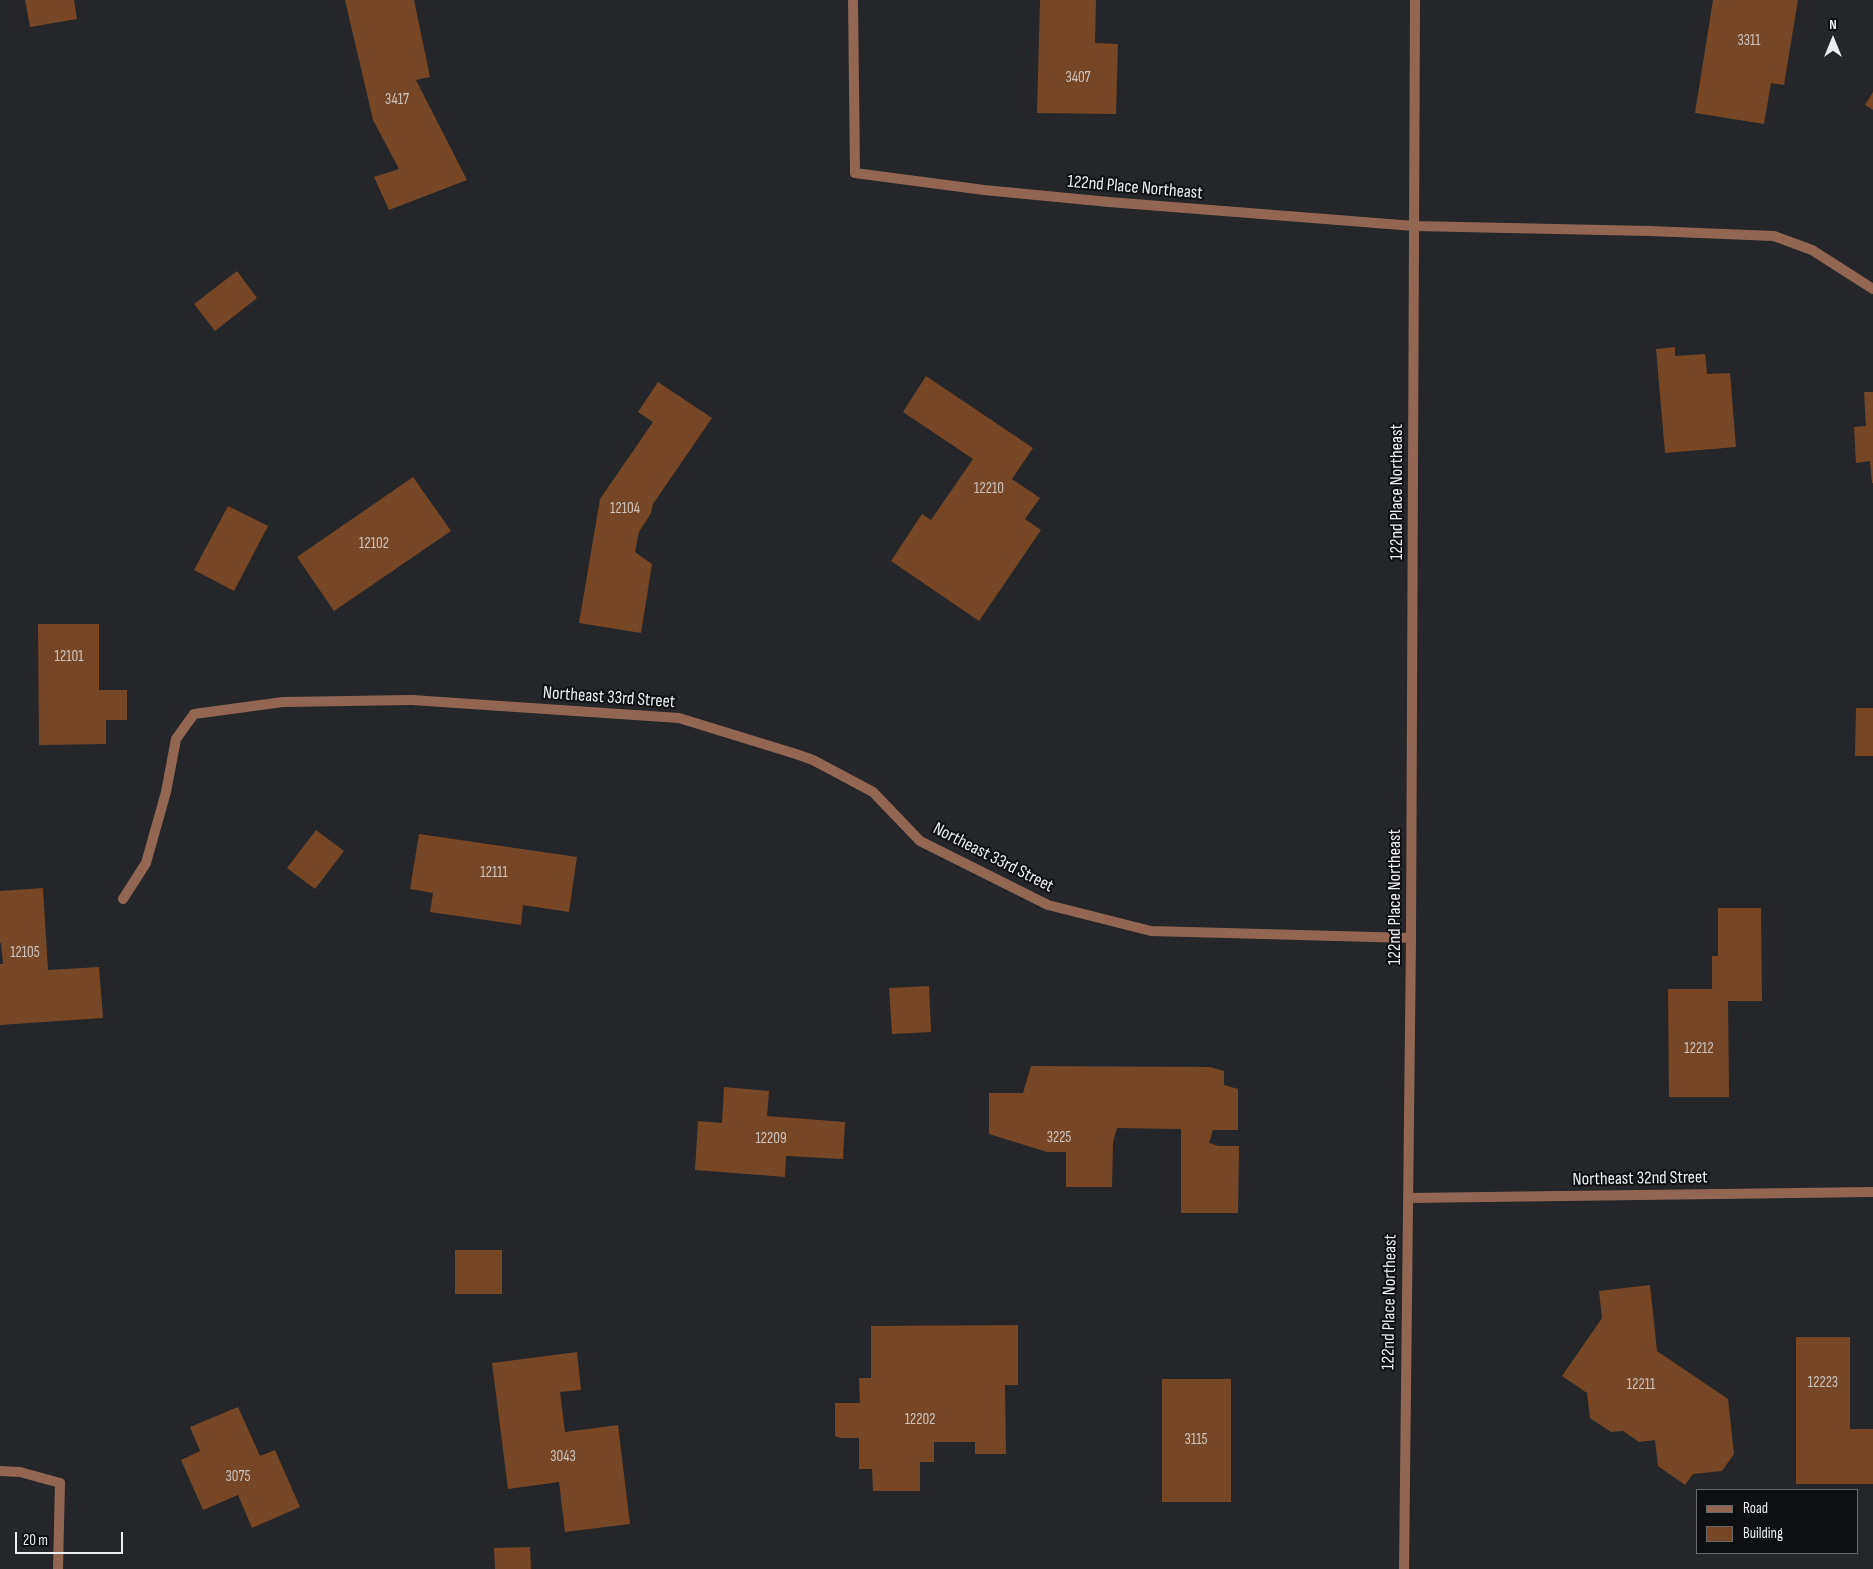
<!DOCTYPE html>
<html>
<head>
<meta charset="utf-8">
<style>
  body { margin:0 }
  #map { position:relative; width:1873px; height:1569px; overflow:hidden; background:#24262a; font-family:"Sofia Sans Condensed",sans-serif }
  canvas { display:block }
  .legend { position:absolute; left:1696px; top:1489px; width:162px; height:65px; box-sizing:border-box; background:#0e0f11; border:1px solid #67686b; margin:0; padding:6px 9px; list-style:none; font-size:15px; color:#edeef1 }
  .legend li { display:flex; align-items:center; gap:10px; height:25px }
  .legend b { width:25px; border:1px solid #67686b }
  .north { position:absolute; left:1808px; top:15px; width:50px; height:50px; -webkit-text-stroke:4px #0e0f11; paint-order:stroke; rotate:0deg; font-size:14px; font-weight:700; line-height:20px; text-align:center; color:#edeef1 }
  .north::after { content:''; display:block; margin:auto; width:18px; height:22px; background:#edeef1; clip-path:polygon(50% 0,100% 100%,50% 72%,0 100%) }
  .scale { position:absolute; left:15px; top:1532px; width:108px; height:22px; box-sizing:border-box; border:2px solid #edeef1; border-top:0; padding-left:6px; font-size:15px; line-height:18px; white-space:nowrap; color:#edeef1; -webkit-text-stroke:4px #0e0f11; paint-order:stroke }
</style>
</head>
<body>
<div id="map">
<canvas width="1873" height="1569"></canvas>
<ul class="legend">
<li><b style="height:6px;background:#926653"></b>Road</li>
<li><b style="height:14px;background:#764625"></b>Building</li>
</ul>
<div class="north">N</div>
<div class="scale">20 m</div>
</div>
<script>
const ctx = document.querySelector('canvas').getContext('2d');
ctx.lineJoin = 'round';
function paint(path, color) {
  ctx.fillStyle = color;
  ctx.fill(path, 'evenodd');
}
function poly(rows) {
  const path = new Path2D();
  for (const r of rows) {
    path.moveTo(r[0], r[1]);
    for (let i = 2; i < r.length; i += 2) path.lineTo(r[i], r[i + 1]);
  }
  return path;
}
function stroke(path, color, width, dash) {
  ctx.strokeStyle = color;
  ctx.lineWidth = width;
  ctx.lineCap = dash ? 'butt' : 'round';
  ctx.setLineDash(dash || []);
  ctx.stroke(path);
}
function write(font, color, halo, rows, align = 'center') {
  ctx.font = font + ' "Sofia Sans Condensed",sans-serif';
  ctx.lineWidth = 4;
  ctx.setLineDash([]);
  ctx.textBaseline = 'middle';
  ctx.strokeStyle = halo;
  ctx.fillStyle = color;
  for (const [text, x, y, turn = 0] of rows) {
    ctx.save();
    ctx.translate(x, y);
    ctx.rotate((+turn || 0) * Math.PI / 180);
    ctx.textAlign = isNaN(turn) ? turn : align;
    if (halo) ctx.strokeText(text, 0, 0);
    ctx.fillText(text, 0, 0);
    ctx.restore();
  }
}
const building = poly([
  [25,0,74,0,77,19,30,27],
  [345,0,414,0,430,77,416,80,467,180,389,210,374,177,399,169,373,120],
  [1040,0,1096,0,1095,43,1118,44,1116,114,1037,113],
  [1713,0,1798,0,1784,85,1771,83,1764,124,1695,113],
  [1873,92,1873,110,1865,105],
  [237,271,257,298,215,331,194,304],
  [1675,347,1675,356,1705,354,1707,374,1730,373,1736,447,1665,453,1656,349],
  [926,376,1033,448,1012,479,1040,498,1025,519,1041,530,979,621,891,561,922,514,931,520,973,459,903,412],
  [658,382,712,418,653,504,651,513,639,532,635,552,652,564,641,633,579,623,600,499,653,422,638,412],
  [1864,392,1873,392,1873,483,1872,483,1870,461,1856,463,1854,427,1866,426],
  [413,477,451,531,334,611,297,557],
  [228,506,268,526,234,591,194,570],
  [38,624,99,624,99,690,127,690,127,720,106,720,106,744,39,745],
  [1856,708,1873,708,1873,756,1855,756],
  [316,830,344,851,315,889,287,868],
  [419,834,577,857,569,912,523,905,521,925,430,912,433,893,410,889],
  [43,888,48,970,99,967,103,1018,0,1025,0,964,3,964,1,943,0,943,0,891],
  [1718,908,1761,908,1762,1001,1728,1001,1729,1097,1669,1097,1668,989,1712,989,1712,956,1718,956],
  [929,986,931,1032,892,1034,889,988],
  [1031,1066,1210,1067,1224,1071,1224,1085,1238,1089,1238,1130,1213,1130,1209,1143,1219,1146,1239,1146,1238,1213,1181,1213,1181,1129,1117,1128,1113,1142,1112,1187,1066,1187,1066,1152,1047,1152,989,1134,989,1093,1023,1093],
  [724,1087,769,1091,767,1116,845,1122,843,1159,786,1156,785,1177,695,1170,698,1121,722,1123],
  [455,1250,502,1250,502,1294,455,1294],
  [1650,1285,1657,1351,1728,1399,1734,1454,1722,1471,1693,1474,1685,1485,1658,1466,1655,1440,1639,1442,1623,1431,1611,1432,1590,1418,1587,1393,1562,1376,1602,1318,1599,1291],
  [1018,1325,1018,1385,1005,1385,1006,1454,975,1454,975,1442,934,1442,934,1462,920,1462,920,1491,873,1491,872,1469,859,1469,859,1438,840,1438,835,1436,835,1403,860,1403,859,1378,871,1378,871,1326],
  [1796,1337,1850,1337,1850,1429,1873,1429,1873,1484,1796,1484],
  [577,1352,581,1390,560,1392,565,1432,618,1425,630,1524,565,1532,559,1482,508,1489,492,1363],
  [1162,1379,1231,1379,1231,1502,1162,1502],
  [238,1407,260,1456,275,1450,300,1507,252,1528,238,1495,203,1510,181,1460,200,1451,190,1427],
  [530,1547,531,1569,495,1569,494,1548]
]);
const lane = poly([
  [853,0,855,173,984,190,1109,202,1414,226,1650,231,1774,236,1812,250,1873,289],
  [123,899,146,863,166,792,176,739,194,714,283,702,412,700],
  [0,1471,20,1472,60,1483]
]);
const street = poly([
  [412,700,679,718,796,754,813,760,873,792,920,841,1048,905,1151,931,1411,938],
  [1408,1198,1873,1192],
  [58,1569,60,1483],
  [1404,1569,1411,938,1415,0]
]);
const numberNames = [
  ["3311",1749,41],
  ["3407",1078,78],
  ["3417",397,100],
  ["12210",989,489],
  ["12104",625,509],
  ["12102",374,544],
  ["12101",69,657],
  ["12111",494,873],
  ["12105",25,953],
  ["12212",1699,1049],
  ["3225",1059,1138],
  ["12209",771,1139],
  ["12223",1823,1383],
  ["12211",1641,1385],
  ["12202",920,1420],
  ["3115",1196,1440],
  ["3043",563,1457],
  ["3075",238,1477]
];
const streetNames = [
  ["122nd Place Northeast",1135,188,5],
  ["122nd Place Northeast",1397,492,-90],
  ["Northeast 33rd Street",609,698,4],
  ["Northeast 33rd Street",993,858,27],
  ["122nd Place Northeast",1395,897,-90],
  ["Northeast 32nd Street",1640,1179,-1],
  ["122nd Place Northeast",1390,1302,-89]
];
paint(building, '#764625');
stroke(lane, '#926653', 10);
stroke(street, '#926653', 10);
write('15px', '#cfc4be', null, numberNames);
write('18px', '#edeef1', '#0e0f11', streetNames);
</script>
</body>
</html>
